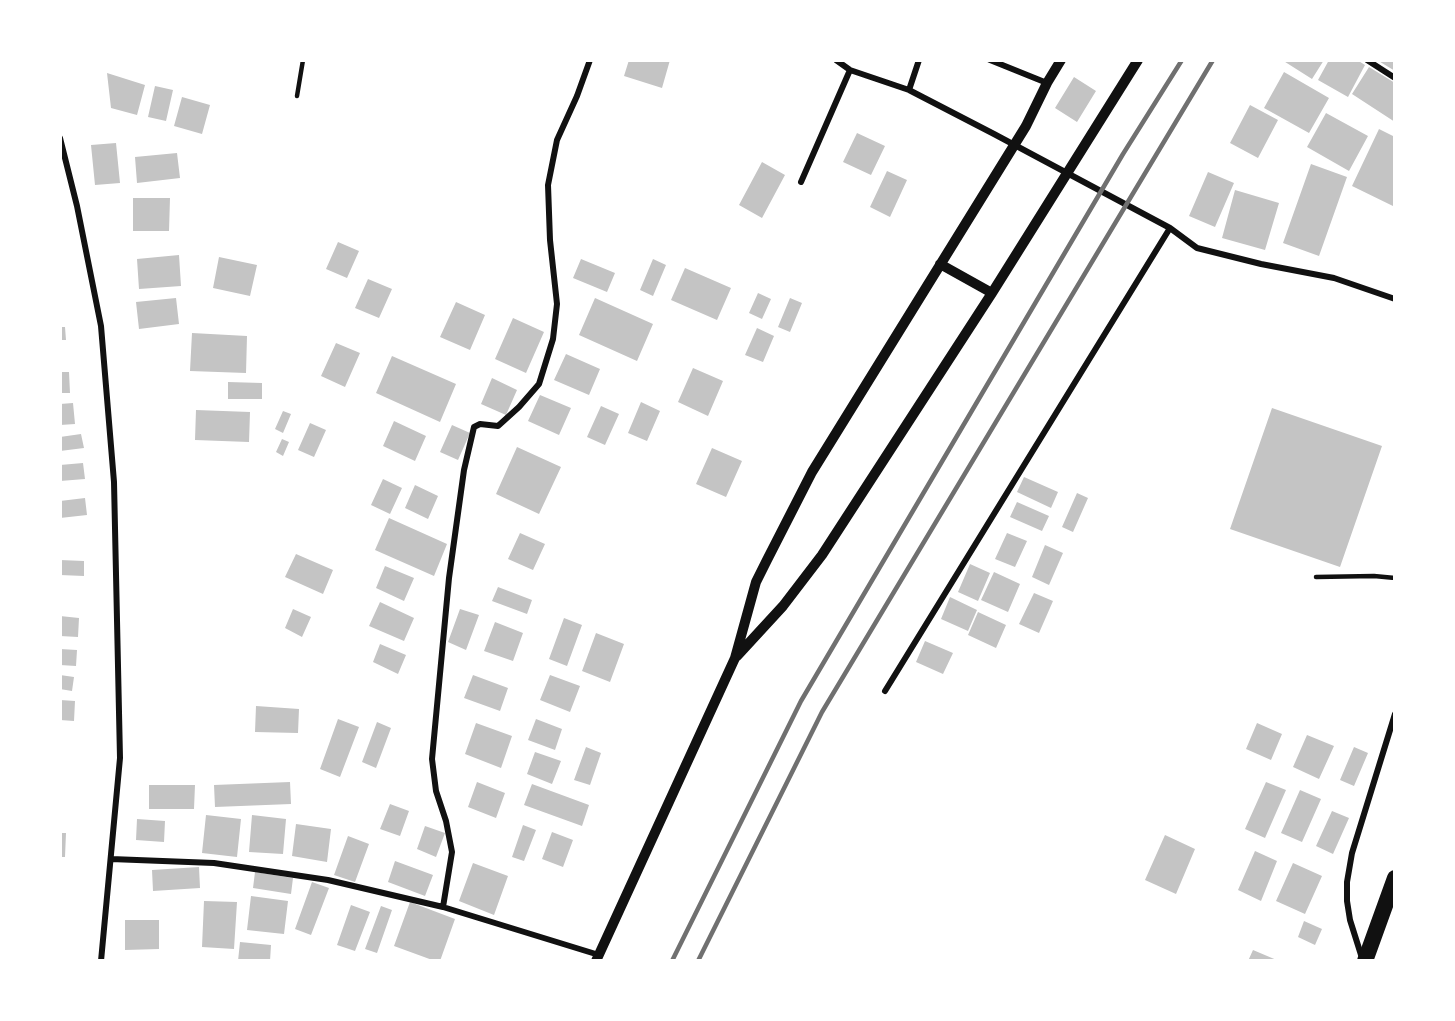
<!DOCTYPE html>
<html>
<head>
<meta charset="utf-8">
<style>
  body { margin:0 }
  #map { position:relative; width:1455px; height:1021px; overflow:hidden; background:#fff; font-family:"Titillium Web",sans-serif }
  canvas { display:block }
  .frame { position:absolute; inset:0; border:62px solid #fff; pointer-events:none }
</style>
</head>
<body>
<div id="map">
<canvas width="1455" height="1021"></canvas>
<div class="frame"></div>
</div>
<script>
const ctx = document.querySelector('canvas').getContext('2d');
ctx.lineJoin = 'round';
function paint(path, color) {
  ctx.fillStyle = color;
  ctx.fill(path, 'evenodd');
}
function poly(rows) {
  const path = new Path2D();
  for (const r of rows) {
    path.moveTo(r[0], r[1]);
    for (let i = 2; i < r.length; i += 2) path.lineTo(r[i], r[i + 1]);
  }
  return path;
}
function stroke(path, color, width, dash) {
  ctx.strokeStyle = color;
  ctx.lineWidth = width;
  ctx.lineCap = dash ? 'butt' : 'round';
  ctx.setLineDash(dash || []);
  ctx.stroke(path);
}
const building = poly([
  [629,60,670,60,662,88,624,76],
  [1282,60,1324,60,1312,79],
  [1329,60,1357,60,1365,65,1348,97,1318,80],
  [1377,60,1395,60,1395,71],
  [1369,67,1395,83,1395,122,1352,94],
  [1284,72,1329,98,1309,133,1264,108],
  [107,73,145,85,137,115,111,108],
  [1074,77,1096,91,1077,122,1055,108],
  [155,86,173,90,166,121,148,117],
  [182,97,210,105,202,134,174,126],
  [1250,105,1278,120,1258,158,1230,143],
  [1326,113,1368,136,1349,171,1307,147],
  [1379,129,1395,137,1395,207,1352,186],
  [857,133,885,146,871,175,843,162],
  [116,143,120,183,95,185,91,145],
  [177,153,180,178,137,183,135,157],
  [762,162,785,175,762,218,739,205],
  [1311,164,1347,177,1319,256,1283,243],
  [887,171,907,180,890,217,870,207],
  [1208,172,1234,183,1215,227,1189,216],
  [1235,190,1279,203,1265,250,1222,238],
  [133,198,170,198,169,231,133,231],
  [338,242,359,251,347,278,326,269],
  [179,255,181,286,139,289,137,259],
  [219,257,257,265,250,296,213,288],
  [581,259,615,273,607,292,573,278],
  [653,259,666,265,653,296,640,290],
  [685,268,731,288,717,320,671,300],
  [368,279,392,289,379,318,355,308],
  [758,293,771,299,762,319,749,313],
  [176,298,179,324,139,329,136,302],
  [595,298,653,324,637,361,579,335],
  [790,298,802,303,790,332,778,327],
  [456,302,485,315,470,350,440,337],
  [513,318,544,332,526,373,495,359],
  [60,327,65,327,66,340,60,340],
  [757,328,774,336,763,362,745,355],
  [192,333,247,336,246,373,190,371],
  [336,343,360,353,345,387,321,376],
  [566,354,600,369,589,395,554,380],
  [392,356,456,384,440,422,376,393],
  [693,368,723,381,708,416,678,402],
  [60,372,69,372,70,393,60,393],
  [492,378,517,390,506,415,481,404],
  [228,382,262,383,262,399,228,399],
  [540,395,571,408,559,435,528,421],
  [641,402,660,411,647,441,628,433],
  [73,403,75,424,60,425,60,404],
  [601,406,619,414,605,445,587,437],
  [1272,408,1382,446,1340,567,1230,529],
  [196,410,250,412,249,442,195,440],
  [283,411,291,414,283,433,275,429],
  [394,421,426,436,415,461,383,446],
  [310,423,326,430,314,457,298,450],
  [452,425,470,433,458,460,440,452],
  [81,434,84,448,60,451,60,437],
  [282,439,289,442,283,456,276,452],
  [517,447,561,467,539,514,496,494],
  [712,448,742,461,726,497,696,484],
  [83,463,85,479,60,481,60,465],
  [1024,477,1058,492,1051,508,1017,492],
  [383,479,402,488,390,514,371,505],
  [415,485,438,496,428,519,405,508],
  [1077,493,1088,498,1073,532,1062,527],
  [85,498,87,515,60,518,60,501],
  [1017,502,1049,516,1042,531,1010,517],
  [389,518,447,544,434,576,375,550],
  [520,533,545,544,533,570,508,559],
  [1007,533,1027,541,1015,567,995,559],
  [1045,545,1063,553,1049,585,1032,577],
  [296,554,333,570,323,594,285,577],
  [60,560,84,561,84,576,60,575],
  [970,564,990,573,978,601,958,592],
  [385,566,414,578,404,601,376,588],
  [994,572,1020,584,1008,612,981,600],
  [498,587,532,600,527,614,492,601],
  [1034,593,1053,601,1039,633,1019,624],
  [950,597,977,610,968,631,941,619],
  [380,602,414,618,404,641,369,626],
  [293,609,311,617,302,637,285,628],
  [460,609,479,615,466,650,448,642],
  [978,612,1006,625,996,648,968,635],
  [60,616,79,618,78,637,60,636],
  [564,618,582,625,567,666,549,659],
  [495,622,523,633,513,661,484,651],
  [596,633,624,644,610,682,582,671],
  [925,641,953,653,943,674,916,662],
  [380,644,406,655,398,674,373,662],
  [60,649,77,650,76,666,60,665],
  [60,675,74,677,72,691,60,689],
  [473,675,508,688,500,711,464,698],
  [550,675,580,686,570,712,540,700],
  [60,700,75,701,74,721,60,720],
  [256,706,299,709,298,733,255,732],
  [338,719,359,727,340,777,320,769],
  [536,719,562,729,555,750,528,740],
  [377,722,391,728,376,768,362,762],
  [476,723,512,736,501,768,465,754],
  [1257,723,1282,734,1271,760,1246,749],
  [1307,735,1334,746,1319,779,1293,767],
  [586,747,601,753,590,785,574,780],
  [1354,747,1368,753,1354,786,1340,780],
  [535,752,561,761,552,784,527,774],
  [290,782,291,804,215,807,214,785],
  [477,782,505,793,496,818,468,807],
  [1266,782,1286,790,1265,838,1245,829],
  [532,784,589,805,582,826,524,805],
  [149,785,195,785,194,809,149,809],
  [1300,790,1321,799,1302,842,1281,833],
  [390,804,409,811,400,836,380,829],
  [1332,811,1349,818,1333,854,1316,846],
  [206,815,241,819,237,857,202,853],
  [252,815,286,819,283,854,249,852],
  [137,819,165,821,164,842,136,840],
  [296,824,331,829,327,862,292,856],
  [523,825,536,830,524,861,512,857],
  [425,826,445,833,436,857,417,849],
  [552,832,573,840,563,867,542,859],
  [60,833,66,833,65,857,60,857],
  [1165,835,1195,849,1176,894,1145,880],
  [348,836,369,844,355,882,334,875],
  [1255,851,1277,861,1261,901,1238,890],
  [395,861,433,875,425,896,388,882],
  [473,863,508,876,494,915,459,901],
  [1293,863,1322,876,1305,914,1276,901],
  [199,867,200,888,153,891,152,870],
  [255,872,293,878,291,894,253,888],
  [312,882,329,888,311,935,295,929],
  [251,896,288,901,284,934,247,930],
  [204,901,237,902,234,949,202,947],
  [410,902,455,919,440,961,435,961,394,946],
  [351,905,370,912,355,951,337,945],
  [381,906,392,910,377,953,365,949],
  [125,920,159,920,159,949,125,950],
  [1304,921,1322,929,1315,945,1298,937],
  [240,942,271,945,270,961,238,961],
  [1253,950,1279,961,1248,961]
]);
const service = poly([
  [297,96,303,60],
  [1316,577,1374,576,1395,578]
]);
const minor = poly([
  [836,60,850,70,909,90,994,134,1170,228,1197,248,1261,264,1334,278,1395,299],
  [990,60,1047,83],
  [1367,60,1395,78],
  [909,90,919,60],
  [60,138,77,206,101,326,114,482,120,758,101,961],
  [801,182,850,70],
  [885,691,1170,228],
  [111,859,214,863,328,880,443,907,599,955],
  [443,907,452,852,446,821,436,791,432,759,449,578,464,470,474,427,480,424,498,426,519,407,539,384,553,339,557,304,550,240,548,185,557,140,577,96,590,60],
  [1362,958,1350,920,1347,901,1347,882,1352,853,1395,714]
]);
const tertiary = poly([
  [940,264,992,293],
  [737,656,783,606,822,555,992,293,1138,60],
  [596,961,735,658,756,582,767,560,812,472,1026,126,1047,83,1061,60]
]);
const trunk = poly([
  [1365,961,1395,878]
]);
const rail = poly([
  [672,961,801,701,1123,154,1182,60],
  [698,961,822,712,1213,60]
]);
paint(building, '#c4c4c4');
stroke(service, '#111', 4.5);
stroke(minor, '#111', 6);
stroke(tertiary, '#111', 10);
stroke(trunk, '#111', 16);
stroke(rail, '#707070', 4.5);
</script>
</body>
</html>
